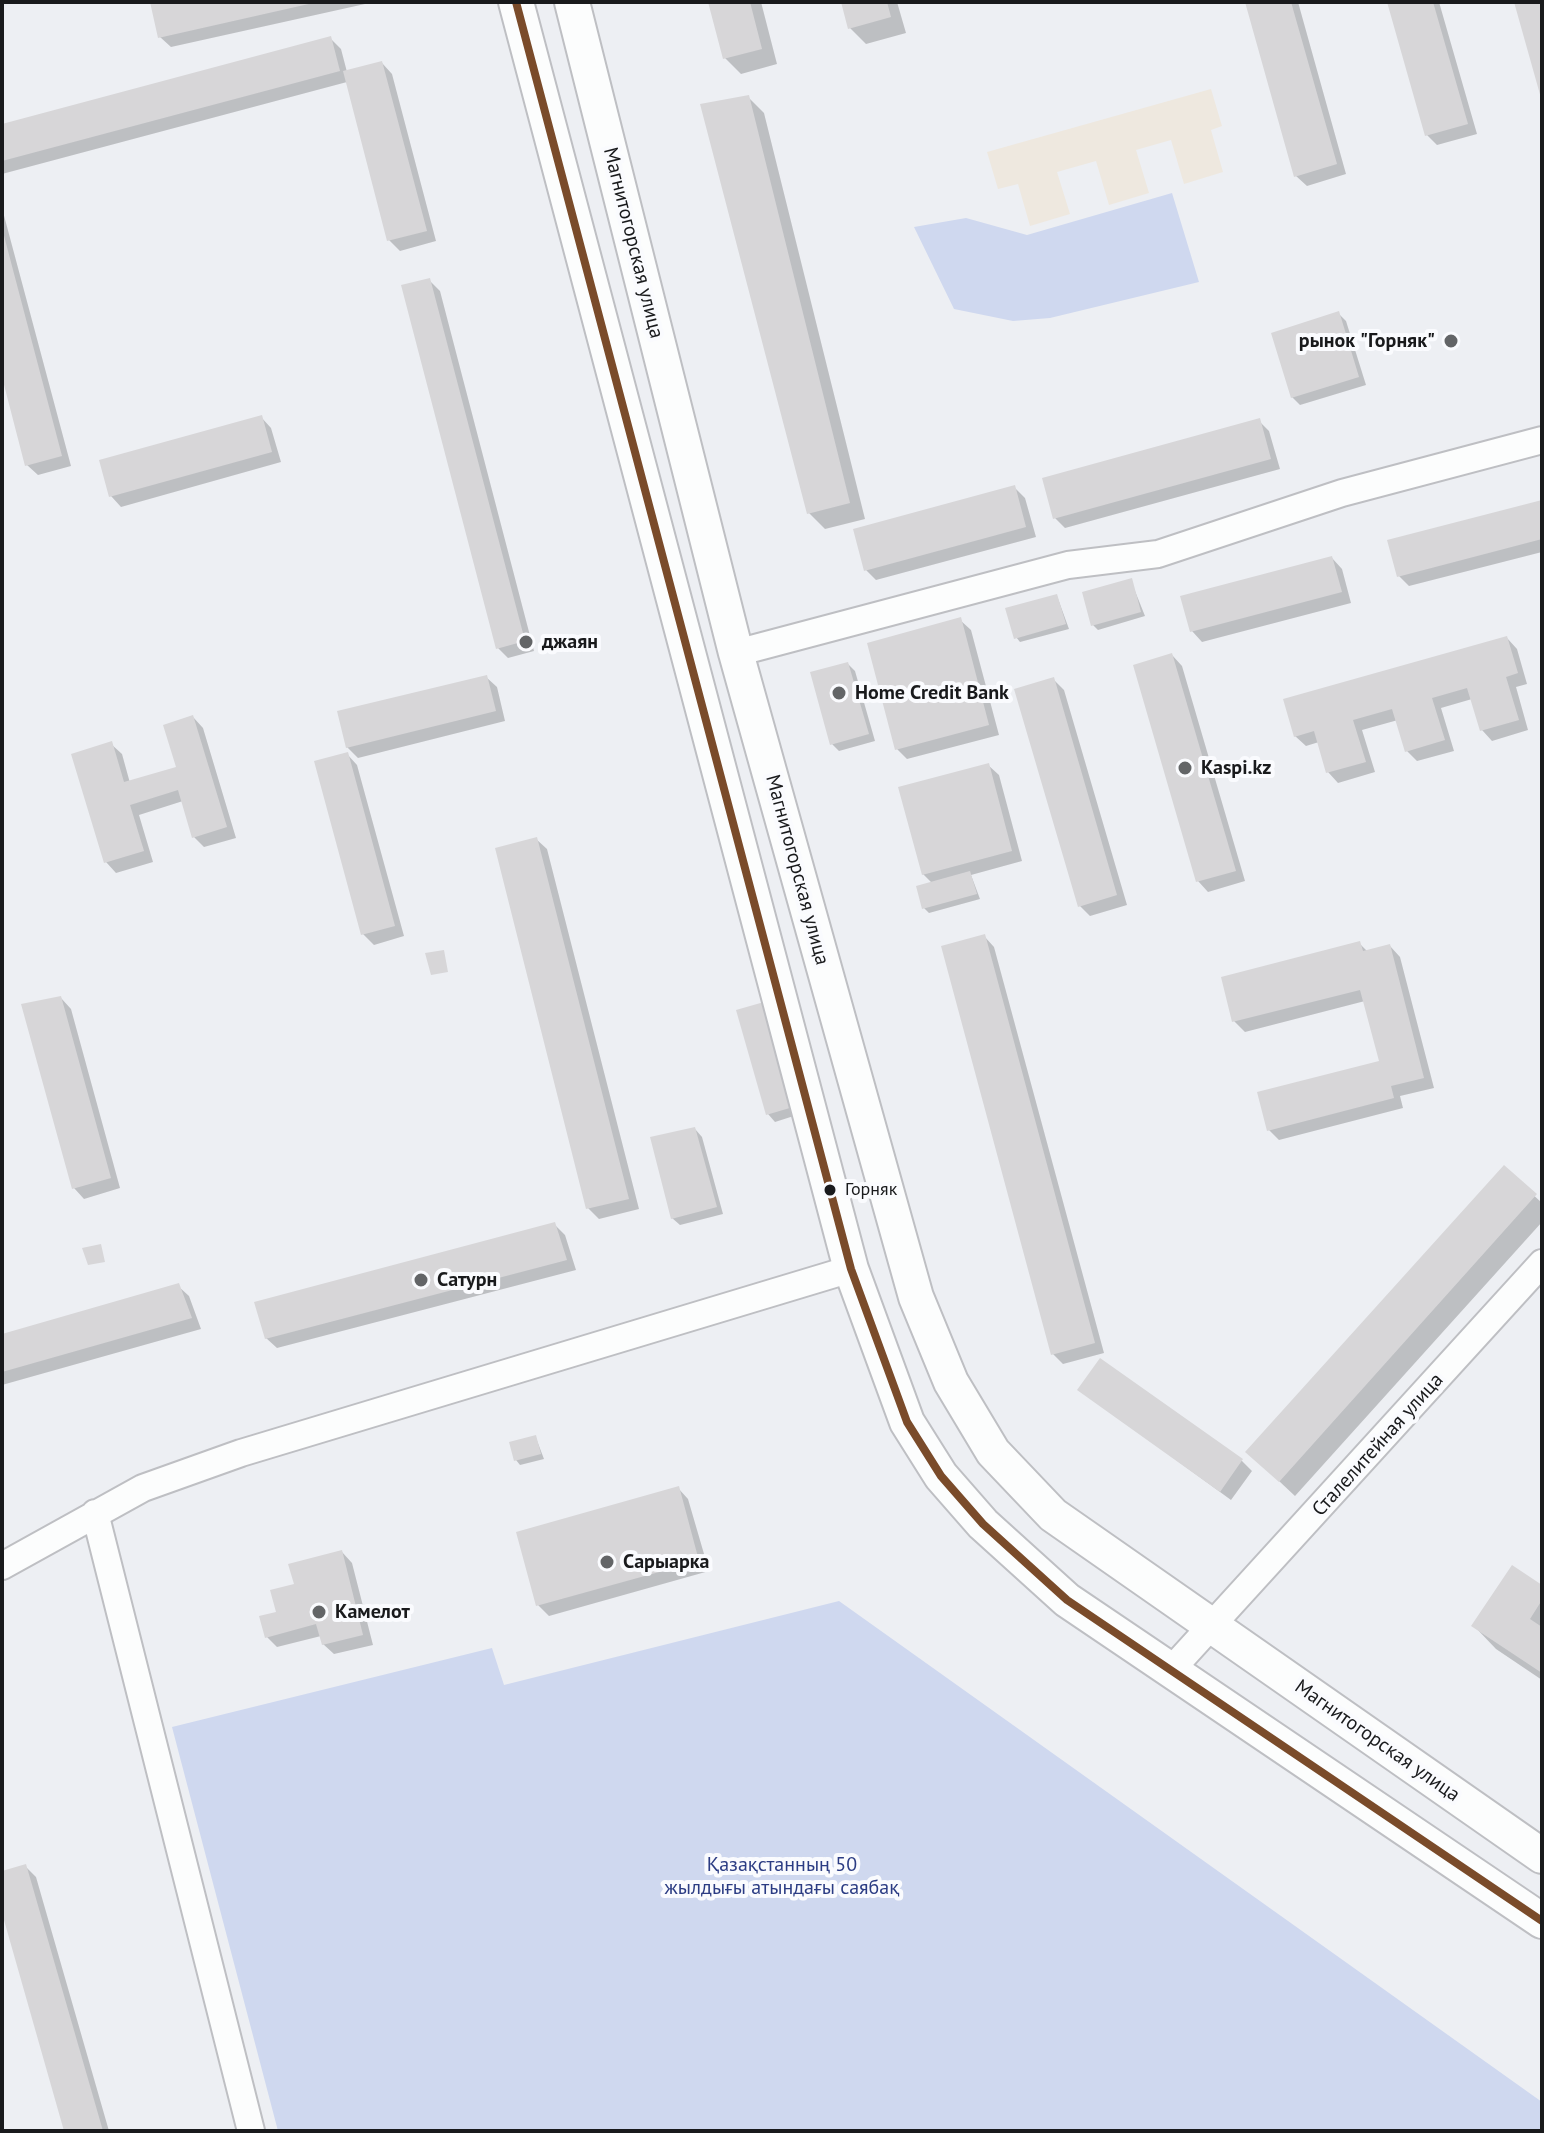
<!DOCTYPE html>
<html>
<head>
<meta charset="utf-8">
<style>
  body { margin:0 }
  #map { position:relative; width:1544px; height:2133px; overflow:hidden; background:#edeff3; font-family:"PT Sans",sans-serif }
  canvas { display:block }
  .frame { position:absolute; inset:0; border:4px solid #191a1c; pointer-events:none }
</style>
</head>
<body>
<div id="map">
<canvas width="1544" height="2133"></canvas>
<div class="frame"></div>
</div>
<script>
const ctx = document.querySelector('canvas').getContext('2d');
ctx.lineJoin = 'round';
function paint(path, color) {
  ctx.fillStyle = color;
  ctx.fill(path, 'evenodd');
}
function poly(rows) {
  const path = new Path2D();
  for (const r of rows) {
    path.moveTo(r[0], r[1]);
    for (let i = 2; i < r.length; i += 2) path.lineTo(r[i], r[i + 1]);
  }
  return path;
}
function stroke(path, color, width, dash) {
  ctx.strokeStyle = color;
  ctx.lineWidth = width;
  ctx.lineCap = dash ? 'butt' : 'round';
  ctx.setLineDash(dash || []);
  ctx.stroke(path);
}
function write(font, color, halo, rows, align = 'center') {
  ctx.font = font + ' "PT Sans",sans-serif';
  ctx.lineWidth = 8;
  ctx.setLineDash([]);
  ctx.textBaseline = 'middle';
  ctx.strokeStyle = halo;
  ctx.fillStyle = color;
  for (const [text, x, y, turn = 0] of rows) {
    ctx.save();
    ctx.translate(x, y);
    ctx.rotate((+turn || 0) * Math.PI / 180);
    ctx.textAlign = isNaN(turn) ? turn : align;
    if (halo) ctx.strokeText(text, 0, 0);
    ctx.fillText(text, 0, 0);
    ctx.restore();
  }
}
const education = poly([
  [1211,89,1222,126,1211,130,1223,172,1184,184,1171,140,1136,150,1149,193,1109,205,1096,161,1057,172,1070,214,1030,226,1018,184,998,189,987,152]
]);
const green = poly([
  [1172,193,1199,282,1050,318,1013,321,954,309,914,227,966,218,1027,235],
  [839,1601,1542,2102,1542,2131,278,2131,172,1727,492,1648,504,1685]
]);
const shadow = poly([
  [152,2,374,2,171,47,160,37],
  [710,2,761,2,777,64,741,74,725,58],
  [843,2,897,2,906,33,866,44,850,28],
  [1247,2,1298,2,1346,174,1307,186,1296,176],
  [1389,2,1439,2,1477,134,1437,145,1427,135],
  [330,38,341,49,347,72,382,63,392,74,436,241,400,251,389,240,347,82,2,174,2,126],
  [748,97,764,113,865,519,825,529,809,513],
  [2,208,71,466,38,475,27,465,2,369],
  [429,280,440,291,534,651,508,658,498,648],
  [1339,314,1346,321,1366,385,1300,405,1292,397],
  [261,417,271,428,281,462,121,507,111,496],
  [1259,421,1269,431,1280,469,1065,528,1055,518],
  [1014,487,1025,498,1036,537,876,580,866,570],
  [1542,502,1542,552,1409,586,1399,576],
  [1332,558,1342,569,1351,603,1202,642,1192,631],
  [1131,581,1145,616,1098,630,1093,625],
  [1057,596,1069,629,1020,642,1016,637],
  [960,620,971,630,999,735,907,759,897,749],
  [1507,638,1517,649,1527,684,1516,687,1528,730,1492,741,1482,730,1472,699,1441,708,1454,751,1417,761,1407,751,1398,720,1362,730,1375,772,1338,783,1328,772,1319,742,1306,746,1295,736],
  [1172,655,1182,666,1245,881,1208,892,1198,881],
  [848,664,855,671,875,741,839,751,832,744],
  [486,677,497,687,505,721,358,758,347,747],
  [1053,679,1064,690,1127,905,1090,916,1079,905],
  [193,717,203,728,236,838,204,847,194,837,183,801,139,815,153,862,116,873,106,862,111,744,122,754,130,783,178,768],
  [347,754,357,765,404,936,374,945,363,934],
  [988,765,999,775,1022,861,971,875,980,899,929,913,924,908,932,883,923,874],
  [536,839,547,849,639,1209,599,1219,588,1208],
  [984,936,994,947,1104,1353,1063,1364,1053,1354],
  [1359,943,1368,952,1390,946,1400,957,1434,1088,1400,1096,1403,1108,1279,1140,1269,1130,1381,1062,1365,1001,1245,1032,1234,1021],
  [61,998,71,1009,120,1188,84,1199,74,1188],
  [738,1011,800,1114,775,1122,768,1114],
  [695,1129,702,1137,723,1214,680,1225,672,1218],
  [1504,1168,1542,1203,1542,1222,1295,1496,1264,1467],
  [554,1224,565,1235,576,1270,277,1348,266,1338],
  [178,1286,189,1296,201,1329,2,1385,2,1336],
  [1080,1390,1242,1461,1252,1471,1231,1500],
  [536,1438,544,1459,520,1465,516,1460],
  [678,1488,688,1499,709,1571,549,1616,538,1605],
  [342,1552,352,1563,373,1645,334,1654,323,1644,321,1636,277,1647,267,1637,296,1586],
  [1542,1587,1542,1680,1496,1649,1474,1626],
  [25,1866,36,1877,109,2131,66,2131,2,1906,2,1873]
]);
const building = poly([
  [150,2,313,2,313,3,158,38],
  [708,2,750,2,762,49,723,59],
  [841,2,887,2,891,17,848,29],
  [1245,2,1291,2,1337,164,1294,177],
  [1387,2,1433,2,1468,124,1425,136],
  [1514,2,1542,2,1542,98,1541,98],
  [331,36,340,71,2,161,2,124],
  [382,61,427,231,387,241,343,71],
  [749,95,850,503,807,514,700,104],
  [3,232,62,456,25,466,2,377],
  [430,278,525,641,496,649,401,285],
  [1339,311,1359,377,1291,398,1271,333],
  [262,415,272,452,109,497,99,460],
  [1260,418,1271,459,1053,519,1042,478],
  [1015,485,1026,527,864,571,853,529],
  [1542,500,1542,539,1397,577,1387,540],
  [1332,556,1342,592,1190,632,1180,596],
  [1132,578,1141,612,1091,626,1082,592],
  [1057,594,1066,624,1014,639,1005,608],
  [961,617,989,725,895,750,867,643],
  [1507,636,1518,673,1506,677,1519,720,1480,731,1467,688,1432,698,1445,740,1405,752,1392,709,1353,720,1366,762,1326,773,1314,731,1294,737,1283,699],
  [1172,653,1236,871,1196,882,1133,665],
  [848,662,869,734,830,745,810,672],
  [487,675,496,711,346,748,337,711],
  [1054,677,1117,895,1078,907,1014,689],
  [193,715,227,827,192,838,178,790,130,805,144,851,104,863,71,754,112,741,124,782,176,767,163,725],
  [348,752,395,926,361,935,314,761],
  [989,763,1012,851,922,875,898,787],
  [537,837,629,1199,586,1209,495,848],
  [970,871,977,894,922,909,916,886],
  [985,934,1095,1343,1051,1355,941,946],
  [1360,941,1363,951,1390,944,1424,1078,1391,1086,1394,1098,1267,1131,1257,1092,1379,1061,1360,990,1232,1022,1221,977],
  [444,950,448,972,431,975,425,953],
  [61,996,111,1178,72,1189,21,1004],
  [764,1002,793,1107,766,1115,736,1010],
  [695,1127,717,1207,671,1219,650,1137],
  [1504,1165,1537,1194,1279,1482,1245,1452],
  [555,1222,567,1260,265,1339,254,1302],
  [101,1244,105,1262,88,1265,82,1248],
  [179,1283,192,1318,2,1372,2,1334],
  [1100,1358,1243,1459,1220,1492,1077,1390],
  [536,1435,541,1454,514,1461,509,1442],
  [679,1486,699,1561,536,1606,516,1532],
  [342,1550,363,1635,322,1645,316,1624,265,1638,259,1616,276,1612,270,1590,294,1584,288,1564],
  [1512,1565,1542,1585,1542,1600,1530,1619,1542,1627,1542,1673,1471,1626],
  [26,1864,103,2131,64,2131,2,1913,2,1871]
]);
const minor = poly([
  [736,653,1068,565,1158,554,1342,493,1542,440],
  [95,1513,251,2131],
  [2,1566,143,1488,241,1453,851,1269],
  [1171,1670,1542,1263]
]);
const major = poly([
  [516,2,851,1269,907,1422,941,1476,983,1524,1067,1600,1542,1921],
  [572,2,736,653,916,1297,951,1382,993,1452,1053,1515,1542,1856]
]);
const bus1 = poly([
  [516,2,851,1269,907,1422,941,1476,983,1524,1067,1600,1542,1921]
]);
const markers = [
  [1451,341,8,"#636567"],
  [526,642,8,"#636567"],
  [839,693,8,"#636567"],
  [1185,768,8,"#636567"],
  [830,1190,7,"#191a1c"],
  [421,1280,8,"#636567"],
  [607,1562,8,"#636567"],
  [319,1612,8,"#636567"]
];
const busNames = [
  ["Горняк",845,1190]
];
const streetNames = [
  ["Магнитогорская улица",633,243,76],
  ["Магнитогорская улица",797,870,75],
  ["Сталелитейная улица",1378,1445,-48],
  ["Магнитогорская улица",1377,1741,35]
];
const poiNames = [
  ["рынок \"Горняк\"",1435,341,"right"],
  ["джаян",542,642],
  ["Home Credit Bank",855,693],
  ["Kaspi.kz",1201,768],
  ["Сатурн",437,1280],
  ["Сарыарка",623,1562],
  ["Камелот",335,1612]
];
const parkNames = [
  ["Қазақстанның 50",782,1865],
  ["жылдығы атындағы саябақ",782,1888]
];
paint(education, '#eee8df');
paint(green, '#cfd8ef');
paint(shadow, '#0003');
paint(building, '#d7d6d8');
stroke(minor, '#bebfc3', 30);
stroke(major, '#bebfc3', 38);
stroke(minor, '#fcfdfd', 26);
stroke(major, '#fcfdfd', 34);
stroke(bus1, '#7a4b2a', 8);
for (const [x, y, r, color] of markers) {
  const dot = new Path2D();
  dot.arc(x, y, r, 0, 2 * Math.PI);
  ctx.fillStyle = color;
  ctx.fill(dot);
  stroke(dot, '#fafbfe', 3);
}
write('18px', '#191a1c', '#fafbfe', busNames, 'left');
write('20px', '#191a1c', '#fafbfe', streetNames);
write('bold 20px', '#191a1c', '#fafbfe', poiNames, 'left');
write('20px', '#2b3c83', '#fafbfe', parkNames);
</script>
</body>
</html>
